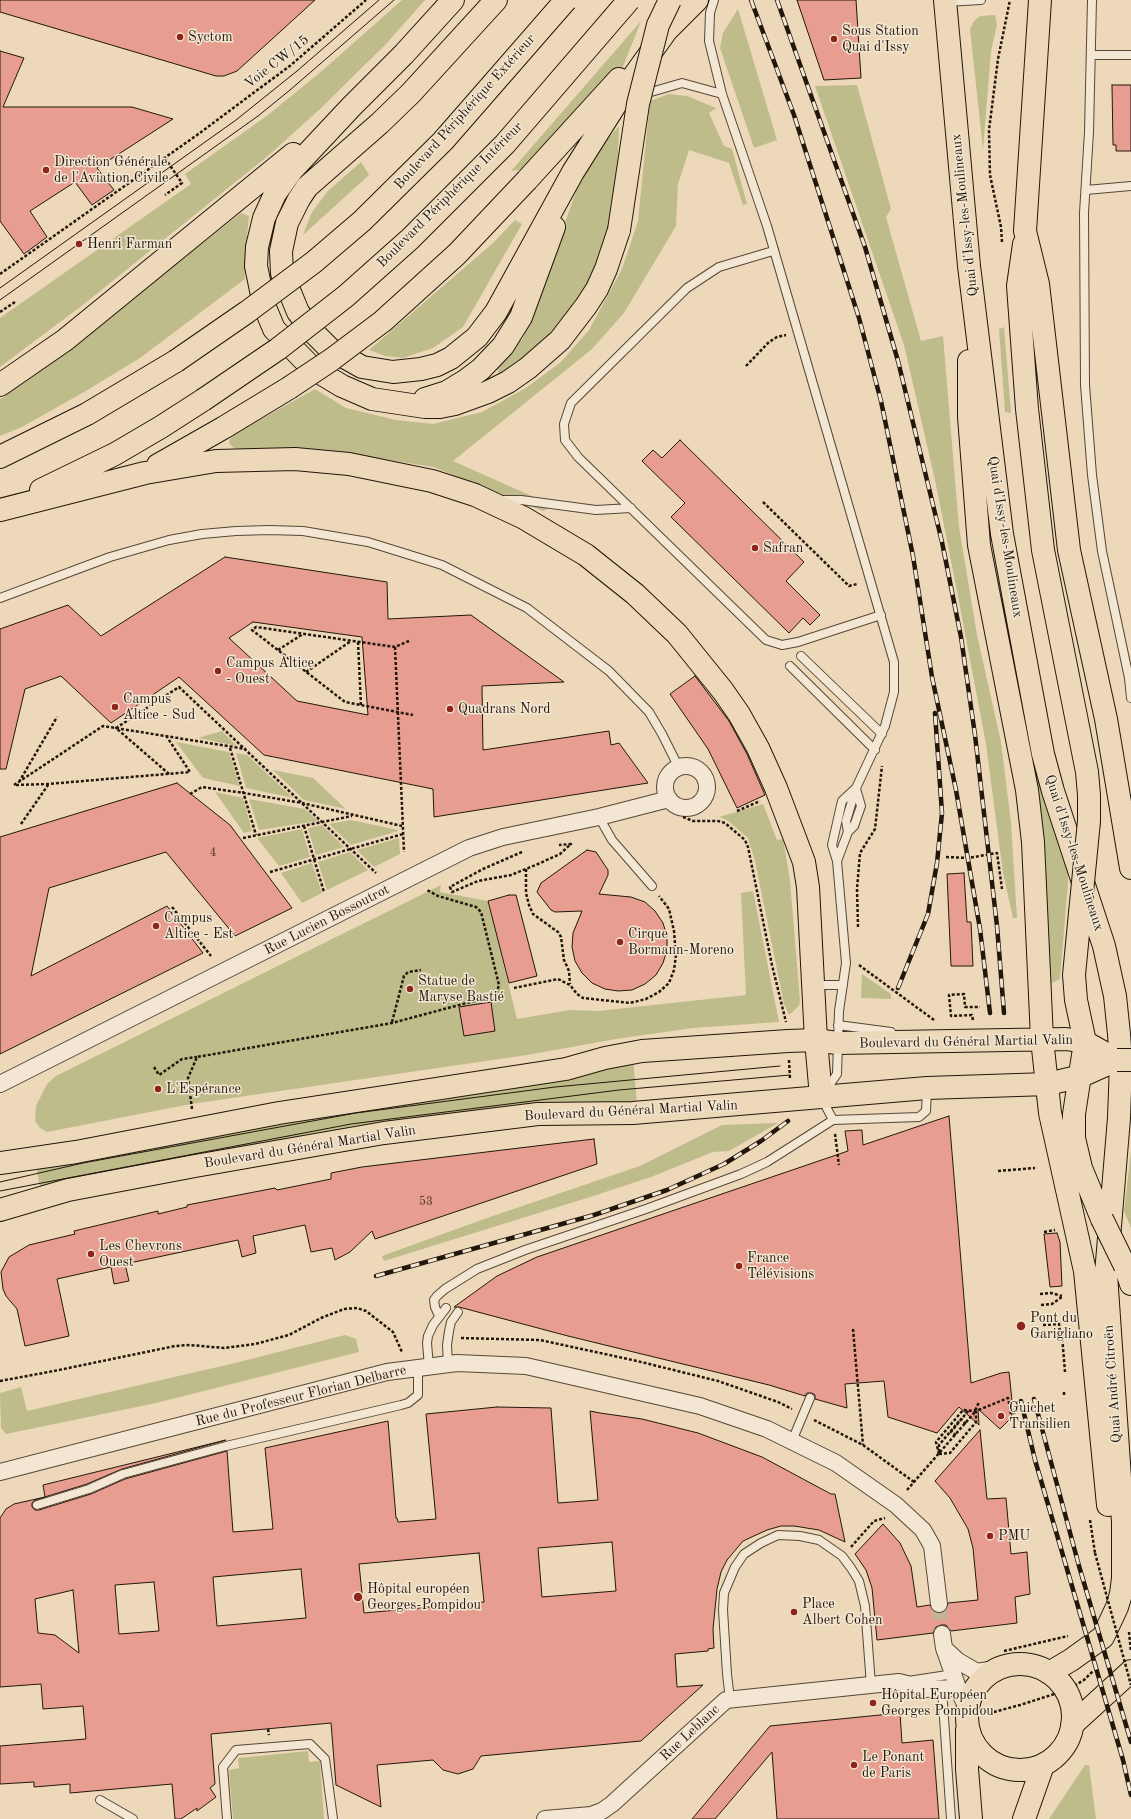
<!DOCTYPE html>
<html>
<head>
<meta charset="utf-8">
<style>
  body { margin:0 }
  canvas { display:block; background:#edd8ba }
</style>
</head>
<body>
<canvas width="1131" height="1819"></canvas>
<script>
const ctx = document.querySelector('canvas').getContext('2d');
ctx.lineJoin = 'round';
function paint(path, color) {
  ctx.fillStyle = color;
  ctx.fill(path, 'evenodd');
}
function poly(rows) {
  const path = new Path2D();
  for (const r of rows) {
    if (r.length === 3) {
      path.moveTo(r[0] + r[2], r[1]);
      path.arc(r[0], r[1], r[2], 0, 2 * Math.PI);
      continue;
    }
    path.moveTo(r[0], r[1]);
    for (let i = 2; i < r.length; i += 2) path.lineTo(r[i], r[i + 1]);
  }
  return path;
}
function stroke(path, color, width, dash) {
  ctx.strokeStyle = color;
  ctx.lineWidth = width;
  ctx.lineCap = dash ? 'butt' : 'round';
  ctx.setLineDash(dash || []);
  ctx.stroke(path);
}
function write(font, color, halo, rows, align = 'center') {
  ctx.font = font + ' "Old Standard TT",serif';
  ctx.lineWidth = 3;
  ctx.setLineDash([]);
  ctx.textBaseline = 'middle';
  ctx.strokeStyle = halo;
  ctx.fillStyle = color;
  for (const [text, x, y, turn = 0] of rows) {
    ctx.save();
    ctx.translate(x, y);
    ctx.rotate((+turn || 0) * Math.PI / 180);
    ctx.textAlign = isNaN(turn) ? turn : align;
    if (halo) ctx.strokeText(text, 0, 0);
    ctx.fillText(text, 0, 0);
    ctx.restore();
  }
}
const green = poly([
  [402,0,425,0,386,44,320,109,269,155,84,304,0,367,0,318,191,184,185,174,268,115,323,70],
  [738,9,777,140,754,148,720,48,723,33],
  [995,15,997,25,991,51,983,150,970,29,974,21,980,16],
  [641,21,620,74,520,170,511,171],
  [857,85,891,209,886,217,921,341,943,336,959,527,977,635,1001,742,1011,823,1017,918,1013,918,1003,873,986,744,957,591,935,480,904,345,815,86],
  [669,94,687,96,716,108,709,113,724,146,732,149,747,204,743,205,729,163,689,150,678,184,676,226,624,313,592,349,453,461,554,506,543,511,433,467,325,450,237,451,229,443,231,436,315,389,346,408,396,420,433,424,482,412,526,388,561,362,589,330,622,269,638,221,650,101],
  [619,126,617,186,609,243,593,279,536,353,499,377,497,367,523,338,577,189,599,149],
  [361,162,369,175,303,235,312,212,328,191],
  [241,213,249,216,245,257,245,279,140,358,84,392,22,427,0,436,0,399,34,376],
  [515,220,522,224,463,327,433,348,403,358,385,356,369,350,493,243],
  [1004,327,1011,413,1005,412,999,329],
  [222,731,237,746,198,738],
  [176,742,229,752,240,786,203,778],
  [236,753,247,755,293,798,246,788],
  [273,770,313,778,346,809,304,800],
  [1034,781,1044,781,1068,859,1068,883,1060,979,1050,984],
  [215,792,243,798,252,831,244,833],
  [249,799,305,809,318,821,259,830],
  [763,804,777,840,783,839,790,880,800,1001,799,1006,789,1015,784,1004,755,861,748,838,727,820,719,817],
  [351,820,398,830,398,831,351,845,329,824],
  [322,825,344,847,316,855,308,828],
  [302,829,310,857,279,866,257,838],
  [399,838,400,854,374,867,357,850],
  [350,852,368,870,327,890,318,862],
  [312,863,322,893,302,903,281,873],
  [441,885,440,892,488,901,517,1019,570,1010,598,1011,746,995,741,893,753,891,779,1022,693,1028,616,1039,527,1055,191,1104,47,1132,40,1128,35,1121,36,1106,47,1084,56,1076],
  [862,974,891,994,891,999,861,998],
  [633,1059,637,1103,40,1187,36,1166],
  [778,1123,729,1151,713,1152,651,1177,590,1197,384,1261,382,1256,487,1218,640,1166,722,1125],
  [1131,1151,1131,1228,1124,1211],
  [345,1335,356,1339,359,1352,156,1403,6,1434,1,1428,0,1393,21,1387,27,1411,235,1363],
  [308,1751,309,1762,320,1761,324,1819,233,1819,229,1770,239,1768,238,1758],
  [1085,1765,1089,1765,1096,1819,1049,1819]
]);
const building = poly([
  [0,0,315,0,237,71,224,76,216,76,0,12,0,0],
  [797,0,856,0,861,78,824,80,797,0],
  [0,51,24,58,3,107,132,107,173,119,97,168,114,190,92,205,75,182,30,211,47,237,24,254,0,221,0,51],
  [1112,85,1131,85,1131,151,1116,151,1116,145,1113,145,1112,85],
  [680,440,804,562,786,581,820,615,810,625,803,618,789,633,671,517,685,503,642,461,653,450,662,458,680,440],
  [225,557,387,582,388,619,471,615,564,682,482,686,483,750,609,731,611,745,619,743,648,783,434,817,433,789,264,755,179,677,111,723,61,676,25,689,6,769,0,769,0,629,68,605,101,636,225,557],
  [253,622,362,637,368,715,297,701,229,638,253,622],
  [695,676,729,721,747,754,765,795,737,808,708,749,670,694,695,676],
  [177,783,230,825,292,908,235,936,166,852,49,888,31,976,167,906,203,953,0,1054,0,837,177,783],
  [587,850,596,852,608,870,608,875,599,894,631,897,645,902,655,911,663,923,667,936,667,950,663,963,656,975,645,984,632,990,618,991,605,989,592,983,582,973,575,961,572,947,573,933,582,911,555,912,551,910,537,892,541,883,587,850],
  [964,873,967,922,971,922,973,966,951,966,947,874,964,873],
  [509,895,516,895,537,976,509,983,488,901,509,895],
  [491,1002,495,1031,464,1036,459,1007,491,1002],
  [949,1116,971,1383,1001,1373,1009,1372,1013,1410,1011,1418,1000,1429,978,1409,979,1425,959,1407,937,1433,888,1417,884,1381,845,1384,847,1408,815,1399,815,1395,812,1393,807,1393,805,1396,769,1385,568,1336,459,1307,454,1307,497,1276,537,1257,848,1151,845,1131,862,1130,863,1145,949,1116],
  [594,1139,597,1164,375,1239,372,1231,350,1252,335,1260,332,1248,311,1252,305,1225,253,1236,256,1253,242,1257,238,1240,125,1264,129,1281,114,1284,111,1267,57,1279,69,1336,25,1346,17,1309,6,1296,3,1289,1,1272,9,1257,29,1245,75,1234,74,1231,158,1211,158,1214,187,1207,187,1205,275,1188,277,1190,331,1179,331,1173,362,1167,594,1139],
  [1057,1233,1060,1242,1062,1286,1050,1287,1044,1234,1057,1233],
  [497,1407,551,1408,558,1503,598,1500,590,1411,600,1413,642,1419,698,1433,762,1457,831,1494,835,1494,845,1542,819,1530,794,1526,781,1526,767,1530,743,1541,727,1560,721,1572,717,1589,713,1629,714,1648,708,1649,708,1651,675,1654,677,1687,703,1685,641,1741,481,1756,473,1769,458,1774,443,1770,433,1760,377,1765,381,1807,336,1785,331,1723,211,1734,215,1784,210,1788,216,1797,197,1811,197,1808,181,1819,175,1819,172,1784,70,1793,70,1784,34,1787,34,1782,0,1784,0,1746,86,1739,83,1706,43,1709,41,1684,0,1687,0,1518,6,1509,14,1504,45,1497,43,1485,226,1440,122,1469,87,1484,35,1500,32,1503,32,1507,35,1510,39,1510,91,1494,125,1479,227,1451,233,1532,273,1529,265,1448,388,1421,396,1518,397,1518,398,1522,436,1519,426,1414,497,1407],
  [612,1542,616,1591,542,1597,538,1548,612,1542],
  [479,1553,484,1602,364,1613,359,1564,479,1553],
  [301,1569,306,1618,217,1626,213,1577,301,1569],
  [154,1582,159,1631,119,1634,115,1585,154,1582],
  [73,1590,79,1653,55,1635,38,1633,35,1599,73,1590],
  [980,1430,987,1499,1006,1498,1011,1554,1027,1552,1030,1594,1015,1597,1017,1623,951,1631,946,1625,941,1625,936,1627,933,1633,877,1640,872,1588,866,1570,855,1554,883,1524,900,1543,911,1566,917,1607,930,1605,935,1613,940,1613,945,1611,948,1603,978,1600,973,1548,968,1529,950,1498,935,1481,980,1430],
  [900,1713,902,1743,933,1740,939,1819,777,1819,772,1752,715,1819,692,1819,770,1726,900,1713]
]);
const streetTunnel = poly([
  [939,1604,942,1634]
]);
const path = poly([
  [165,158,182,183,165,195],
  [1002,242,1001,227,990,175,989,130,998,59,1010,0],
  [0,274,197,135,291,65,366,0],
  [0,312,15,302],
  [746,366,769,342,777,337,786,335],
  [763,502,849,586,857,584],
  [409,641,395,647,256,627,252,630,345,702,413,715],
  [358,642,361,706],
  [395,647,404,852],
  [278,650,303,634],
  [306,672,351,641],
  [230,748,256,835],
  [169,774,116,728,179,687,376,873],
  [19,782,57,717],
  [14,785,103,726,246,749],
  [16,785,48,784,190,772,167,737],
  [190,794,202,787,244,793,302,803,402,826],
  [737,811,760,801],
  [683,817,693,821,718,821,725,823,745,840,748,847,772,965,786,1022],
  [21,824,48,785],
  [304,826,324,892],
  [243,838,352,816],
  [522,852,483,869,450,887,452,892,478,881,511,875,538,864,560,854,571,844,559,845],
  [946,857,968,858,997,853,1002,889],
  [526,869,526,893,529,905,533,914,558,932,561,937,564,960,569,971,570,984],
  [270,872,403,834],
  [172,907,211,956],
  [858,927,857,889,860,853,875,829,882,766],
  [859,965,934,1020],
  [514,988,558,979,570,985,577,994,583,998,630,1003,646,999,659,992,669,983,674,970,676,955,674,931,669,909,659,896],
  [973,1020,972,1015,951,1016,949,995,964,994,965,1007,980,1007],
  [392,1022,404,976,408,972,421,970],
  [789,1060,790,1079],
  [154,1067,159,1075,182,1059,197,1057],
  [192,1109,188,1078,197,1057,392,1023,489,997,497,992,499,985,481,912,476,907,438,896,427,890],
  [835,1134,839,1165],
  [998,1171,1035,1168],
  [1044,1232,1055,1230],
  [1040,1294,1051,1293,1062,1296],
  [1041,1305,1052,1304,1063,1296],
  [1043,1325,1059,1324,1060,1333],
  [853,1329,863,1445],
  [1059,1336,1060,1333,1062,1336,1065,1372],
  [461,1338,540,1340,637,1361,718,1381,778,1402,792,1409],
  [0,1381,54,1371,175,1346,190,1345,224,1348,255,1344,289,1335,321,1318,344,1309,357,1308,366,1311,393,1332,402,1352],
  [1064,1392,1064,1395],
  [814,1420,863,1445,914,1482],
  [956,1435,951,1432,968,1411],
  [939,1452,939,1445,961,1419,966,1424],
  [939,1454,936,1442,963,1410,976,1411,1008,1398,1011,1414,1016,1412],
  [939,1454,950,1453,976,1422,976,1411],
  [907,1490,974,1413,979,1402],
  [1090,1520,1095,1553],
  [851,1547,874,1521,885,1518],
  [1129,1632,1131,1652],
  [1004,1651,1068,1636],
  [984,1712,990,1713,1020,1705,1067,1690,1084,1680,1093,1671],
  [268,1729,269,1735]
]);
const lane = poly([
  [714,0,710,13,709,41,722,94,767,226,894,662,894,692,885,726,856,788,846,821,848,832],
  [1092,0,1089,132,1084,213,1085,385,1092,475,1102,551,1129,678,1131,698],
  [946,2,981,0],
  [1091,55,1131,55],
  [644,94,682,83,722,94],
  [1086,190,1131,186],
  [773,251,719,267,687,288,571,403,564,424,565,440,578,457,766,640,782,645,798,642,881,615],
  [500,500,521,500,596,510,631,508],
  [0,598,110,557,169,540,202,534,236,531,269,530,303,531,368,542,442,565,527,608,609,671,649,712,662,734,679,768],
  [801,656,882,734],
  [790,666,875,750],
  [856,788,842,801,832,845,837,861,846,963,839,1011,837,1074,821,1097,833,1120,919,1117,926,1111,927,1089],
  [599,817,612,840,652,886],
  [837,861,848,832,854,826,861,806,856,789],
  [814,985,843,985],
  [838,1025,891,1032],
  [439,1316,435,1307,434,1300,437,1296,445,1289,477,1269,525,1250,646,1209,741,1174,767,1162,833,1120],
  [448,1364,447,1345,449,1331,451,1322,458,1312],
  [429,1367,427,1343,428,1336,433,1325,446,1308],
  [792,1441,810,1398],
  [37,1505,89,1489,123,1474,226,1446,401,1405,408,1403,418,1395,418,1368],
  [908,1681,954,1674],
  [942,1689,951,1819],
  [730,1700,727,1674,723,1610,724,1593,735,1567,744,1554,761,1543,778,1535,800,1536,819,1540,842,1556,851,1568,859,1581,865,1606,871,1685],
  [100,1800,133,1819],
  [227,1819,223,1767,236,1750,310,1744,325,1759,333,1819]
]);
const street = poly([
  [686,787,21],
  [0,1084,469,848,503,837,599,817,669,799],
  [0,1472,387,1372,457,1363,526,1366,700,1406,767,1429,836,1463,896,1505,923,1530,932,1546,939,1604],
  [942,1634,944,1648,958,1688],
  [944,1648,958,1661,977,1672,1001,1668],
  [545,1819,591,1815,602,1811,612,1804,726,1700,899,1682,925,1689,958,1688,967,1709]
]);
const primary = poly([
  [945,0,969,266,1002,534,1043,754,1053,791,1104,946,1115,996,1119,1034,1121,1063,1119,1118,1106,1274,1123,1522,1123,1578,1121,1594,1117,1607,1103,1637,1071,1660,1049,1673],
  [1040,0,1025,231,1038,284,1069,550,1106,719,1131,868],
  [1024,244,1018,286,1027,409,1043,550,1087,772,1089,795,1089,821],
  [969,361,969,417,979,545,1027,790,1033,842,1042,1039,1050,1113,1085,1271,1108,1505],
  [1080,913,1074,975,1076,1000,1085,1042,1074,1114,1074,1138,1081,1168,1102,1219],
  [816,1040,821,1097],
  [0,1163,76,1152,279,1113,566,1069,605,1058,642,1051,788,1041,816,1040,837,1043,1066,1039,1085,1042,1117,1060],
  [0,1210,68,1190,195,1166,384,1133,538,1114,633,1113,927,1088,1048,1084,1081,1076,1117,1060],
  [1125,1266,1131,1284],
  [1020,1717,53],
  [1072,1725,1131,1671],
  [967,1730,967,1769,971,1819],
  [1024,1819,1043,1765]
]);
const highway = poly([
  [453,0,404,54,351,107,292,170,275,194,264,218,257,247,256,266,264,305,274,329,312,368,342,386,372,399,425,407,440,407,455,404,488,392,508,382,528,368,560,340,586,306,597,289,606,269,619,230],
  [496,0,411,93,380,123,307,187,299,199,287,223,281,251,282,273,298,312,313,332,330,349,362,367,393,372,421,369,437,365,451,358,477,337,496,312,573,172,631,80,669,27],
  [660,37,697,0],
  [527,180,619,79],
  [0,385,65,340,293,154],
  [425,399,447,392,465,381,481,369,503,346,521,317,554,227],
  [0,457,87,414,176,361],
  [158,465,223,428,289,388],
  [41,490,115,454,161,427,203,400],
  [0,510,145,473,216,461,295,459,349,464,432,481,475,495,524,518,586,555,635,594,677,634,723,691,739,714,758,748,776,788,804,862,808,887,816,1040]
]);
const tram = poly([
  [0,288,236,120,297,71,379,0],
  [0,300,258,116,290,90,394,0],
  [0,1182,83,1163,356,1113,555,1087,780,1066],
  [0,1191,351,1124,619,1090,790,1075]
]);
const rail = poly([
  [751,0,794,115,859,318,881,401,913,556,932,677,956,790,980,929,990,1013],
  [777,0,865,247,898,361,942,542,961,637,975,735,997,926,1004,1013],
  [898,988,928,914,937,863,942,813,935,713],
  [376,1276,594,1215,667,1190,724,1164,761,1141,788,1121],
  [1034,1399,1079,1566,1131,1742],
  [1021,1401,1035,1460,1123,1760,1131,1795]
]);
const pathBridge = poly([
  [1095,1553,1131,1685]
]);
const primaryBridge = poly([
  [1080,913,1089,821],
  [1117,1060,1131,1060],
  [1102,1219,1125,1266]
]);
const highwayBridge = poly([
  [619,230,638,104,658,25,670,0],
  [176,361,247,312,314,262,362,221,443,141,566,0],
  [289,388,331,360,383,321,457,254,527,180],
  [203,400,278,349,346,296,410,239,505,144,629,0]
]);
const markers = [
  [180,37,4,"#8f2418"],
  [834,39,4,"#8f2418"],
  [46,170,4,"#8f2418"],
  [79,244,4,"#8f2418"],
  [755,548,4,"#8f2418"],
  [218,671,4,"#8f2418"],
  [115,707,4,"#8f2418"],
  [450,709,4,"#8f2418"],
  [156,926,4,"#8f2418"],
  [620,942,4,"#8f2418"],
  [410,989,4,"#8f2418"],
  [158,1089,4,"#8f2418"],
  [91,1254,4,"#8f2418"],
  [739,1266,4,"#8f2418"],
  [1021,1326,5,"#8f2418"],
  [1001,1416,4,"#8f2418"],
  [990,1536,4,"#8f2418"],
  [358,1597,5,"#8f2418"],
  [794,1612,4,"#8f2418"],
  [873,1703,4,"#8f2418"],
  [854,1765,4,"#8f2418"]
];
const numberNames = [
  ["4",213,853],
  ["53",426,1202]
];
const poiNames = [
  ["Sous Station",842,31],
  ["Quai d'Issy",842,47],
  ["Syctom",188,37],
  ["Direction Générale",54,162],
  ["de l'Aviation Civile",54,178],
  ["Henri Farman",87,244],
  ["Safran",763,548],
  ["Campus Altice",226,663],
  ["- Ouest",226,679],
  ["Campus",123,699],
  ["Altice - Sud",123,715],
  ["Quadrans Nord",458,709],
  ["Campus",164,918],
  ["Altice - Est",164,934],
  ["Cirque",628,934],
  ["Bormann-Moreno",628,950],
  ["Statue de",418,981],
  ["Maryse Bastié",418,997],
  ["L'Espérance",166,1089],
  ["Les Chevrons",99,1246],
  ["Ouest",99,1262],
  ["France",747,1258],
  ["Télévisions",747,1274],
  ["Pont du",1030,1318],
  ["Garigliano",1030,1334],
  ["Guichet",1009,1408],
  ["Transilien",1009,1424],
  ["PMU",998,1536],
  ["Hôpital européen",367,1589],
  ["Georges-Pompidou",367,1605],
  ["Place",802,1604],
  ["Albert Cohen",802,1620],
  ["Hôpital Européen",881,1695],
  ["Georges Pompidou",881,1711],
  ["Le Ponant",862,1757],
  ["de Paris",862,1773]
];
const streetNames = [
  ["Voie CW/15",277,62,-38],
  ["Boulevard Périphérique Extérieur",465,112,-48],
  ["Boulevard Périphérique Intérieur",450,195,-45],
  ["Quai d'Issy-les-Moulineaux",965,215,-96],
  ["Quai d'Issy-les-Moulineaux",1005,537,81],
  ["Quai d'Issy-les-Moulineaux",1074,853,72],
  ["Rue Lucien Bossoutrot",327,920,-27],
  ["Boulevard du Général Martial Valin",966,1042,-1],
  ["Boulevard du Général Martial Valin",631,1111,-3],
  ["Boulevard du Général Martial Valin",310,1147,-9],
  ["Quai André Citroën",1113,1384,-94],
  ["Rue du Professeur Florian Delbarre",301,1396,-14],
  ["Rue Leblanc",690,1733,-43]
];
paint(green, '#bfbc8b');
paint(building, '#e79e91');
stroke(building, '#23170b', 1);
stroke(streetTunnel, '#c5b197', 16, [16, 8]);
stroke(lane, '#564737', 10);
stroke(street, '#564737', 18);
stroke(primary, '#23170b', 24);
stroke(highway, '#23170b', 24);
stroke(path, '#23170b', 2.5, [3, 2]);
stroke(lane, '#f3e6d2', 8);
stroke(street, '#f3e6d2', 16);
stroke(primary, '#edd8ba', 22);
stroke(highway, '#edd8ba', 22);
stroke(tram, '#23170b', 1);
stroke(rail, '#23170b', 4.5);
stroke(rail, '#f3e6d2', 3, [9]);
stroke(primaryBridge, '#23170b', 24, []);
stroke(highwayBridge, '#23170b', 24, []);
stroke(pathBridge, '#23170b', 2.5, [3, 2]);
stroke(primaryBridge, '#edd8ba', 22);
stroke(highwayBridge, '#edd8ba', 22);
for (const [x, y, r, color] of markers) {
  const dot = new Path2D();
  dot.arc(x, y, r, 0, 2 * Math.PI);
  ctx.fillStyle = color;
  ctx.fill(dot);
  stroke(dot, '#f3e6d2', 1.5);
}
write('12px', '#54392c', null, numberNames);
write('14px', '#23170b', '#f3e6d2', poiNames, 'left');
write('14px', '#23170b', '#f3e6d2', streetNames);
</script>
</body>
</html>
